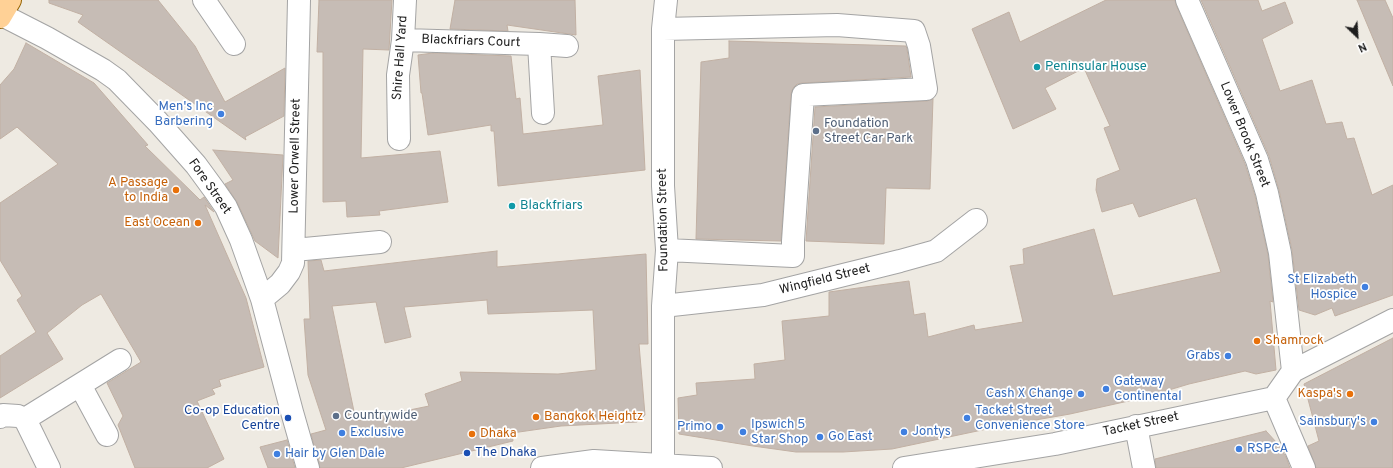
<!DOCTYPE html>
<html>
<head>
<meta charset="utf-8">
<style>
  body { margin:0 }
  #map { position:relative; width:1393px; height:468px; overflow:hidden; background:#eeeae2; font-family:Overpass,sans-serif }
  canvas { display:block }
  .north { position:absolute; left:1337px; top:16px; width:40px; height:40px; -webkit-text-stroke:3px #fff; paint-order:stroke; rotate:155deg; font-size:11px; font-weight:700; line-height:16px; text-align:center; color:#1d1d1d }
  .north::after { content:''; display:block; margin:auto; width:14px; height:18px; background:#1d1d1d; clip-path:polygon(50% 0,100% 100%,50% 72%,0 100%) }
</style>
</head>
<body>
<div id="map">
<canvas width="1393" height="468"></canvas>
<div class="north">N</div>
</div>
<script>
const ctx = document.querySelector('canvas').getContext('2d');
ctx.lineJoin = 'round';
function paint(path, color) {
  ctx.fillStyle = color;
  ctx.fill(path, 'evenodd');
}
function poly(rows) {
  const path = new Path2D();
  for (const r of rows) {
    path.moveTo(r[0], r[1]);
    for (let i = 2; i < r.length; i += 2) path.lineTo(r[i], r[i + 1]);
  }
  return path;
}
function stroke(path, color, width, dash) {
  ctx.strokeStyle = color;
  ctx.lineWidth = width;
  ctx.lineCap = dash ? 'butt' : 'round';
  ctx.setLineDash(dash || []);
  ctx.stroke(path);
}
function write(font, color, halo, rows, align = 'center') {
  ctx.font = font + ' Overpass,sans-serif';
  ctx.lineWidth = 3.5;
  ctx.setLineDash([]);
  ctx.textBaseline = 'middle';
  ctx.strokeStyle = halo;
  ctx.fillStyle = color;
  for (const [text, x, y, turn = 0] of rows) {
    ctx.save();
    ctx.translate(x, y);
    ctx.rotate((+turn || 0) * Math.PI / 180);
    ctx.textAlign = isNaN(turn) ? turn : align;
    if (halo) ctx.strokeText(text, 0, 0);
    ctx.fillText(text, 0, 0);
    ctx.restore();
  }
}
const building = poly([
  [49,0,158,0,195,46,225,102,285,68,284,116,245,137,246,140,78,22,83,15,49,3,49,0],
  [319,0,392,0,389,50,363,49,361,158,440,151,448,202,379,211,380,215,347,217,346,201,323,202,323,52,317,52,319,0],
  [455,0,575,0,576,35,507,25,508,31,450,29,455,0],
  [1106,0,1175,0,1176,5,1245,164,1255,196,1268,255,1273,302,1270,301,1276,370,1256,374,1245,371,1189,384,1142,398,1070,414,1001,426,892,449,843,452,796,452,753,446,679,434,678,398,697,395,696,383,755,379,754,364,785,360,782,321,829,316,829,292,909,281,914,315,925,313,928,337,974,325,975,330,1023,322,1010,266,1024,264,1023,249,1094,229,1113,296,1221,272,1196,198,1139,217,1133,203,1102,212,1096,190,1097,179,1120,170,1104,128,1110,126,1084,68,1045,88,1056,109,1013,129,972,29,1009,12,1020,42,1106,0],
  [1201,0,1258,0,1262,11,1285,2,1293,23,1262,39,1280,91,1312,80,1326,124,1342,122,1347,139,1354,138,1372,195,1393,185,1393,295,1335,316,1332,308,1315,315,1299,310,1292,250,1279,190,1269,156,1201,0],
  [1357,0,1385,0,1393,18,1393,86,1357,0],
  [729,41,906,46,907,49,911,77,802,83,797,84,793,88,791,94,781,241,696,239,701,62,729,58,729,41],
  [26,43,94,83,148,145,145,146,200,200,204,197,214,212,205,205,246,298,264,367,219,380,221,386,212,389,215,394,197,401,224,459,207,468,135,468,118,425,123,416,107,383,141,362,101,294,82,305,47,333,63,359,0,398,0,356,36,332,17,300,22,296,0,260,0,203,58,164,17,127,0,139,0,85,14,69,26,43],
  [433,53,511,56,516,99,520,98,523,134,603,125,598,76,640,70,645,170,498,186,494,131,491,131,491,125,428,135,422,93,421,93,418,55,433,53],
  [933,99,930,189,886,188,884,244,806,241,815,107,927,101,933,99],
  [213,150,283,155,278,258,255,241,237,202,225,184,233,180,213,150],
  [497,251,497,267,646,254,648,344,639,344,645,415,637,422,561,426,512,433,513,441,401,468,320,468,311,434,326,430,308,375,304,319,310,319,308,261,321,260,324,271,497,251],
  [487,300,488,314,593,310,596,370,558,374,460,372,462,381,425,394,429,406,356,421,332,306,376,302,385,343,411,337,404,307,487,300],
  [1393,338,1393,468,1316,468,1308,446,1319,441,1304,384,1393,338],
  [1266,431,1277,443,1286,457,1290,468,1156,468,1155,459,1266,431],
  [287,440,295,468,268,468,260,447,287,440]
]);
const minor = poly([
  [204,0,234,44],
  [1187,0,1257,160,1267,193,1280,253,1293,371],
  [0,14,47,38,103,70,117,80,158,122,196,165,215,191,226,207,241,240,262,299,292,412,308,468],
  [663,29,837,25,914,31,919,46,926,89,803,95,793,241,793,256,667,250],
  [403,40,539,44,567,46],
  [539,44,543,113],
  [399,139,398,75,403,40,405,0],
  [294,250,380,242],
  [262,299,280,284,289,272,293,263,299,0],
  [663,306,763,295,900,261,936,251,976,220],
  [80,385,107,435],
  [1274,398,1304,468],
  [0,417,3,415,18,416,25,419,49,468],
  [25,419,120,360],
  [1136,426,1144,468],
  [663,464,663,306,667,250,663,186,663,29,666,0],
  [542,468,594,461,711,468],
  [904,468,1055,444,1274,398,1293,371,1393,320]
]);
const major = poly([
  [0,17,10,0]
]);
const markers = [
  [1037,67,4,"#0f9aa8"],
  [221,114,4,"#3f7fe0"],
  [816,131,4,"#5c6f8a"],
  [176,190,4,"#e8710a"],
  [512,206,4,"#0f9aa8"],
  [198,223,4,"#e8710a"],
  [1365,287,4,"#3f7fe0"],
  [1257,341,4,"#e8710a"],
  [1228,356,4,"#3f7fe0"],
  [1106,389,4,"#3f7fe0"],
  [1081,394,4,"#3f7fe0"],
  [1350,394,4,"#e8710a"],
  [336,416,4,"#5c6f8a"],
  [536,417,4,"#e8710a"],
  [288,418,4,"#1a4fb4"],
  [967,418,4,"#3f7fe0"],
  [1374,422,4,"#3f7fe0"],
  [720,427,4,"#3f7fe0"],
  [743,432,4,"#3f7fe0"],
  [904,432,4,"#3f7fe0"],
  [342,433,4,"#3f7fe0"],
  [472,434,4,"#e8710a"],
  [820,437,4,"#3f7fe0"],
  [1239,449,4,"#3f7fe0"],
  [467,453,4,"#1a4fb4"],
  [277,454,4,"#3f7fe0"]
];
const streetNames = [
  ["Blackfriars Court",471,42,2],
  ["Shire Hall Yard",401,58,-86],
  ["Lower Brook Street",1244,135,68],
  ["Lower Orwell Street",296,156,-89],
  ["Fore Street",209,187,55],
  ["Foundation Street",664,220,-91],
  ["Wingfield Street",825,280,-14],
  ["Tacket Street",1141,425,-12]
];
const cultureNames = [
  ["Peninsular House",1045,67],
  ["Blackfriars",520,206]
];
const shopNames = [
  ["Men's Inc",213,107,"right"],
  ["Barbering",213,122,"right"],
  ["St Elizabeth",1357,280,"right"],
  ["Hospice",1357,295,"right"],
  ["Grabs",1220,356,"right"],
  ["Gateway",1114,382],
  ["Continental",1114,397],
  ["Cash X Change",1073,394,"right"],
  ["Tacket Street",975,411],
  ["Convenience Store",975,426],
  ["Sainsbury's",1366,422,"right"],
  ["Ipswich 5",751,425],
  ["Star Shop",751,440],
  ["Primo",712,427,"right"],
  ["Jontys",912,432],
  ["Exclusive",350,433],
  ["Go East",828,437],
  ["RSPCA",1247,449],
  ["Hair by Glen Dale",285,454]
];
const serviceNames = [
  ["Foundation",824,124],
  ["Street Car Park",824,139],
  ["Countrywide",344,416]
];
const foodNames = [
  ["A Passage",168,183],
  ["to India",168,198],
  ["East Ocean",190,223],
  ["Shamrock",1265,341,"left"],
  ["Kaspa's",1342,394],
  ["Bangkok Heightz",544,417,"left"],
  ["Dhaka",480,434,"left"]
];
const transitNames = [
  ["Co-op Education",280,411],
  ["Centre",280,426],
  ["The Dhaka",475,453,"left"]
];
paint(building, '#c6bcb5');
stroke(building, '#c1b0a3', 1);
stroke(minor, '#a4a4a4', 24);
stroke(major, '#956300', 24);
stroke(minor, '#fff', 22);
stroke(major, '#ffd196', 22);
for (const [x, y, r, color] of markers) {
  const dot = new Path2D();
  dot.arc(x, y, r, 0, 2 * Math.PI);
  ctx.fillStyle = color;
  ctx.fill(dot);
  stroke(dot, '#fff', 1.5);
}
write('13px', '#1d1d1d', '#fff', streetNames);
write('13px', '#0d838f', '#fff', cultureNames, 'left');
write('13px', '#366cbe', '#fff', shopNames, 'left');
write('13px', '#4e5e75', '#fff', serviceNames, 'left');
write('13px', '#c56008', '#fff', foodNames, 'right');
write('13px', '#164399', '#fff', transitNames, 'right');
</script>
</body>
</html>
